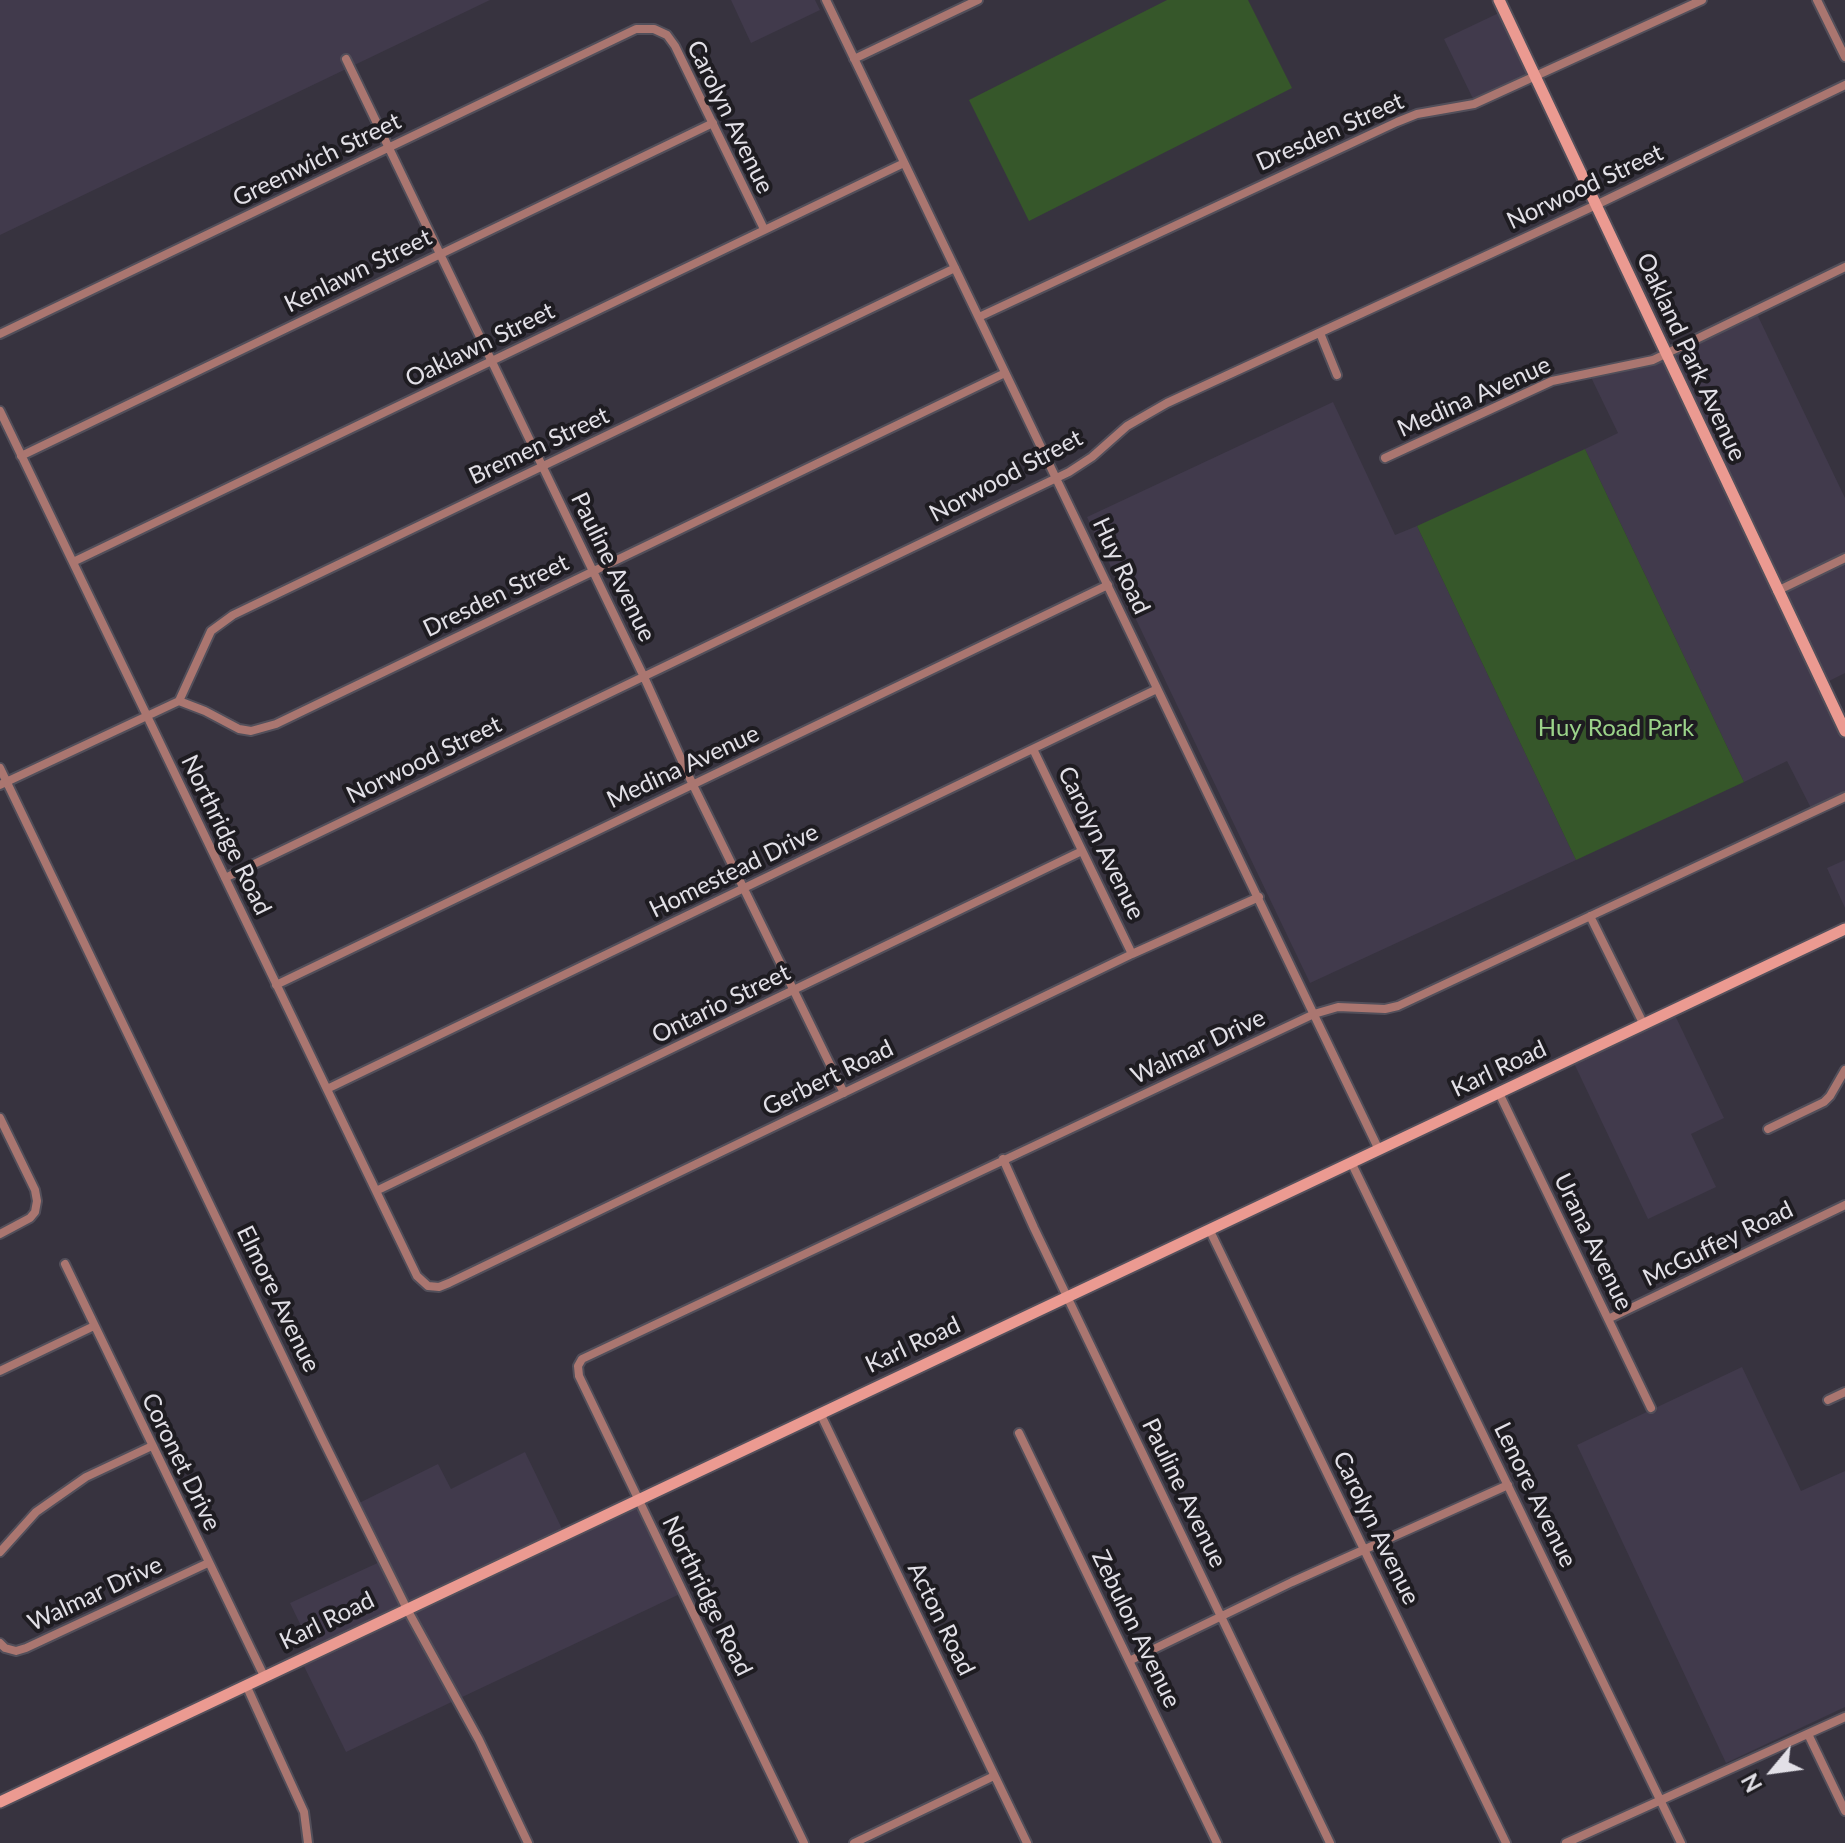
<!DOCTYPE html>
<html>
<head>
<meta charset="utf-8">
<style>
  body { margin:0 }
  #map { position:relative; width:1845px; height:1843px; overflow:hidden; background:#37333f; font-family:Lato,sans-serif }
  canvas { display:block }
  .north { position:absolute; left:1733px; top:1731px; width:80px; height:80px; -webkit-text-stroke:6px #1e1c21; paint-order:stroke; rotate:241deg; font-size:22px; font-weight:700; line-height:32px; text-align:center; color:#e2e0e7 }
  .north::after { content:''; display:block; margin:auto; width:28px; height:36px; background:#e2e0e7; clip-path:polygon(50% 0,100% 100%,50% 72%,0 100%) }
</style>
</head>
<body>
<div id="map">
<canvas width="1845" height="1843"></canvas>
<div class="north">N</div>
</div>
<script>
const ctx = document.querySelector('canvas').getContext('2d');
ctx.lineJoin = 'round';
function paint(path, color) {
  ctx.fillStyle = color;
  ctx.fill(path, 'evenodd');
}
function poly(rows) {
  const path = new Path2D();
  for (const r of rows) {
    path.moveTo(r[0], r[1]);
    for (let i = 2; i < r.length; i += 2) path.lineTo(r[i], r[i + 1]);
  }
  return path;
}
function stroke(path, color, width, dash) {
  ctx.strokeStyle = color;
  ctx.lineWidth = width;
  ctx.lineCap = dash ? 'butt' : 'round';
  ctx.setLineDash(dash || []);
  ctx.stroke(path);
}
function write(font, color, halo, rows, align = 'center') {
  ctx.font = font + ' Lato,sans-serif';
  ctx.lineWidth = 8;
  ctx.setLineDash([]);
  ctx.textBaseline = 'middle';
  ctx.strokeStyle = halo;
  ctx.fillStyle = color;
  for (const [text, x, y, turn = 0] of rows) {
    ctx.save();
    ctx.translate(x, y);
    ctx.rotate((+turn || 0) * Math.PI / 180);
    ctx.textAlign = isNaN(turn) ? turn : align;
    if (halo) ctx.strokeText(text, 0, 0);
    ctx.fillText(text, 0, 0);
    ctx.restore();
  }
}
const built = poly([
  [0,0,490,0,0,235],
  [731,0,815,0,820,10,751,43],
  [1503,11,1536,80,1476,105,1444,39],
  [1755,310,1845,498,1845,673,1821,685,1845,735,1845,797,1813,812,1787,761,1744,782,1585,449,1618,433,1588,371,1621,371,1666,355],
  [1333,402,1395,535,1417,526,1576,860,1310,983,1087,517],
  [1845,860,1845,908,1827,868],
  [1673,1011,1724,1118,1691,1134,1716,1187,1648,1219,1572,1059],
  [1742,1367,1801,1491,1845,1471,1845,1707,1726,1763,1577,1445],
  [525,1452,565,1535,639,1499,682,1593,346,1752,300,1658,313,1651,290,1603,382,1561,355,1505,438,1464,451,1489]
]);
const green = poly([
  [1167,0,1248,0,1292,88,1029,221,969,100],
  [1585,449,1744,782,1576,860,1417,526]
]);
const street = poly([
  [826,0,1379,1150],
  [1817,0,1845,57],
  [346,59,644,677,692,783,844,1093],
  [854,59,978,0],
  [979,317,1397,122,1417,114,1474,104,1702,0],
  [1320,333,1337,375],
  [0,334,636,29,654,29,667,35,675,46,764,229],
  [0,411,417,1276,428,1286,439,1287,449,1283,1132,954,1259,897],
  [21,456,713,123],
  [1385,458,1552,381,1653,360,1845,267],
  [73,562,904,163],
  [1777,591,1845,558],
  [179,701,211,631,233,615,955,268],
  [1033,749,1132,954],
  [0,768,321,1436,408,1611,479,1740,528,1843],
  [0,785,179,701,205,711,239,729,251,731,276,724,1005,373],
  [225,878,1069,472,1092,457,1127,426,1167,403,1596,205,1845,85],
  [1590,916,1644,1025],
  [276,985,1108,585],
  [327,1089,1157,689],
  [1499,1093,1651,1408],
  [0,1118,35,1190,37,1201,35,1212,30,1218,0,1234],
  [1768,1129,1824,1102,1830,1096,1845,1070],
  [1003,1159,1034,1228,1330,1843],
  [1352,1164,1681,1843],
  [376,1191,1082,851],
  [1210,1231,1506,1843],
  [65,1264,264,1676],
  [1608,1319,1845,1205],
  [0,1371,94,1326],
  [1828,1400,1845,1392],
  [820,1413,1027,1843],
  [1019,1433,1217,1843],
  [0,1552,36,1512,86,1477,152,1446],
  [0,1643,5,1648,16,1651,26,1648,208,1563],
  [1129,1661,1292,1582,1508,1485],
  [246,1685,304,1812,308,1843],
  [1808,1734,1845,1811],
  [804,1843,579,1376,578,1366,582,1359,1314,1014,1338,1007,1385,1009,1398,1006,1845,797],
  [854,1843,994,1776],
  [1566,1843,1845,1717]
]);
const secondary = poly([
  [1499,0,1845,731],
  [0,1802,1845,929]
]);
const streetNames = [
  ["Carolyn Avenue",730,117,64],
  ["Dresden Street",1330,132,-24],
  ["Greenwich Street",317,160,-26],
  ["Norwood Street",1585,187,-25],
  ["Kenlawn Street",358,271,-26],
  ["Oaklawn Street",480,345,-26],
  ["Oakland Park Avenue",1691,357,65],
  ["Medina Avenue",1474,397,-24],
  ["Bremen Street",539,446,-25],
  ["Norwood Street",1006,476,-28],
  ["Huy Road",1121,566,65],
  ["Pauline Avenue",613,567,64],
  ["Dresden Street",496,596,-26],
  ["Norwood Street",424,760,-26],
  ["Medina Avenue",683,767,-25],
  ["Northridge Road",226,835,64],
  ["Carolyn Avenue",1101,843,64],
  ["Homestead Drive",734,871,-26],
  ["Ontario Street",721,1004,-26],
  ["Walmar Drive",1198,1047,-25],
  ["Karl Road",1499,1069,-25],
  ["Gerbert Road",828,1078,-26],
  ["Urana Avenue",1593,1242,64],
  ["McGuffey Road",1718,1244,-26],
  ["Elmore Avenue",278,1299,64],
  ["Karl Road",913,1345,-25],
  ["Coronet Drive",181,1462,64],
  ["Pauline Avenue",1184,1493,64],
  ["Lenore Avenue",1535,1495,64],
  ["Carolyn Avenue",1376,1528,64],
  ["Walmar Drive",95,1594,-25],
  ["Northridge Road",707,1596,64],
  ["Acton Road",941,1619,64],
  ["Karl Road",327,1621,-26],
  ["Zebulon Avenue",1136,1629,64]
];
const parkNames = [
  ["Huy Road Park",1616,728]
];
paint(built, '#413a4c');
paint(green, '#36572a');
stroke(street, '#524f5a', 12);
stroke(secondary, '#524f5a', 15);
stroke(street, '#aa7670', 8);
stroke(secondary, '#eb9a91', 11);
write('24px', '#e2e0e7', '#1e1c21', streetNames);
write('24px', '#9bd389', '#1e1c21', parkNames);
</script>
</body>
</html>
